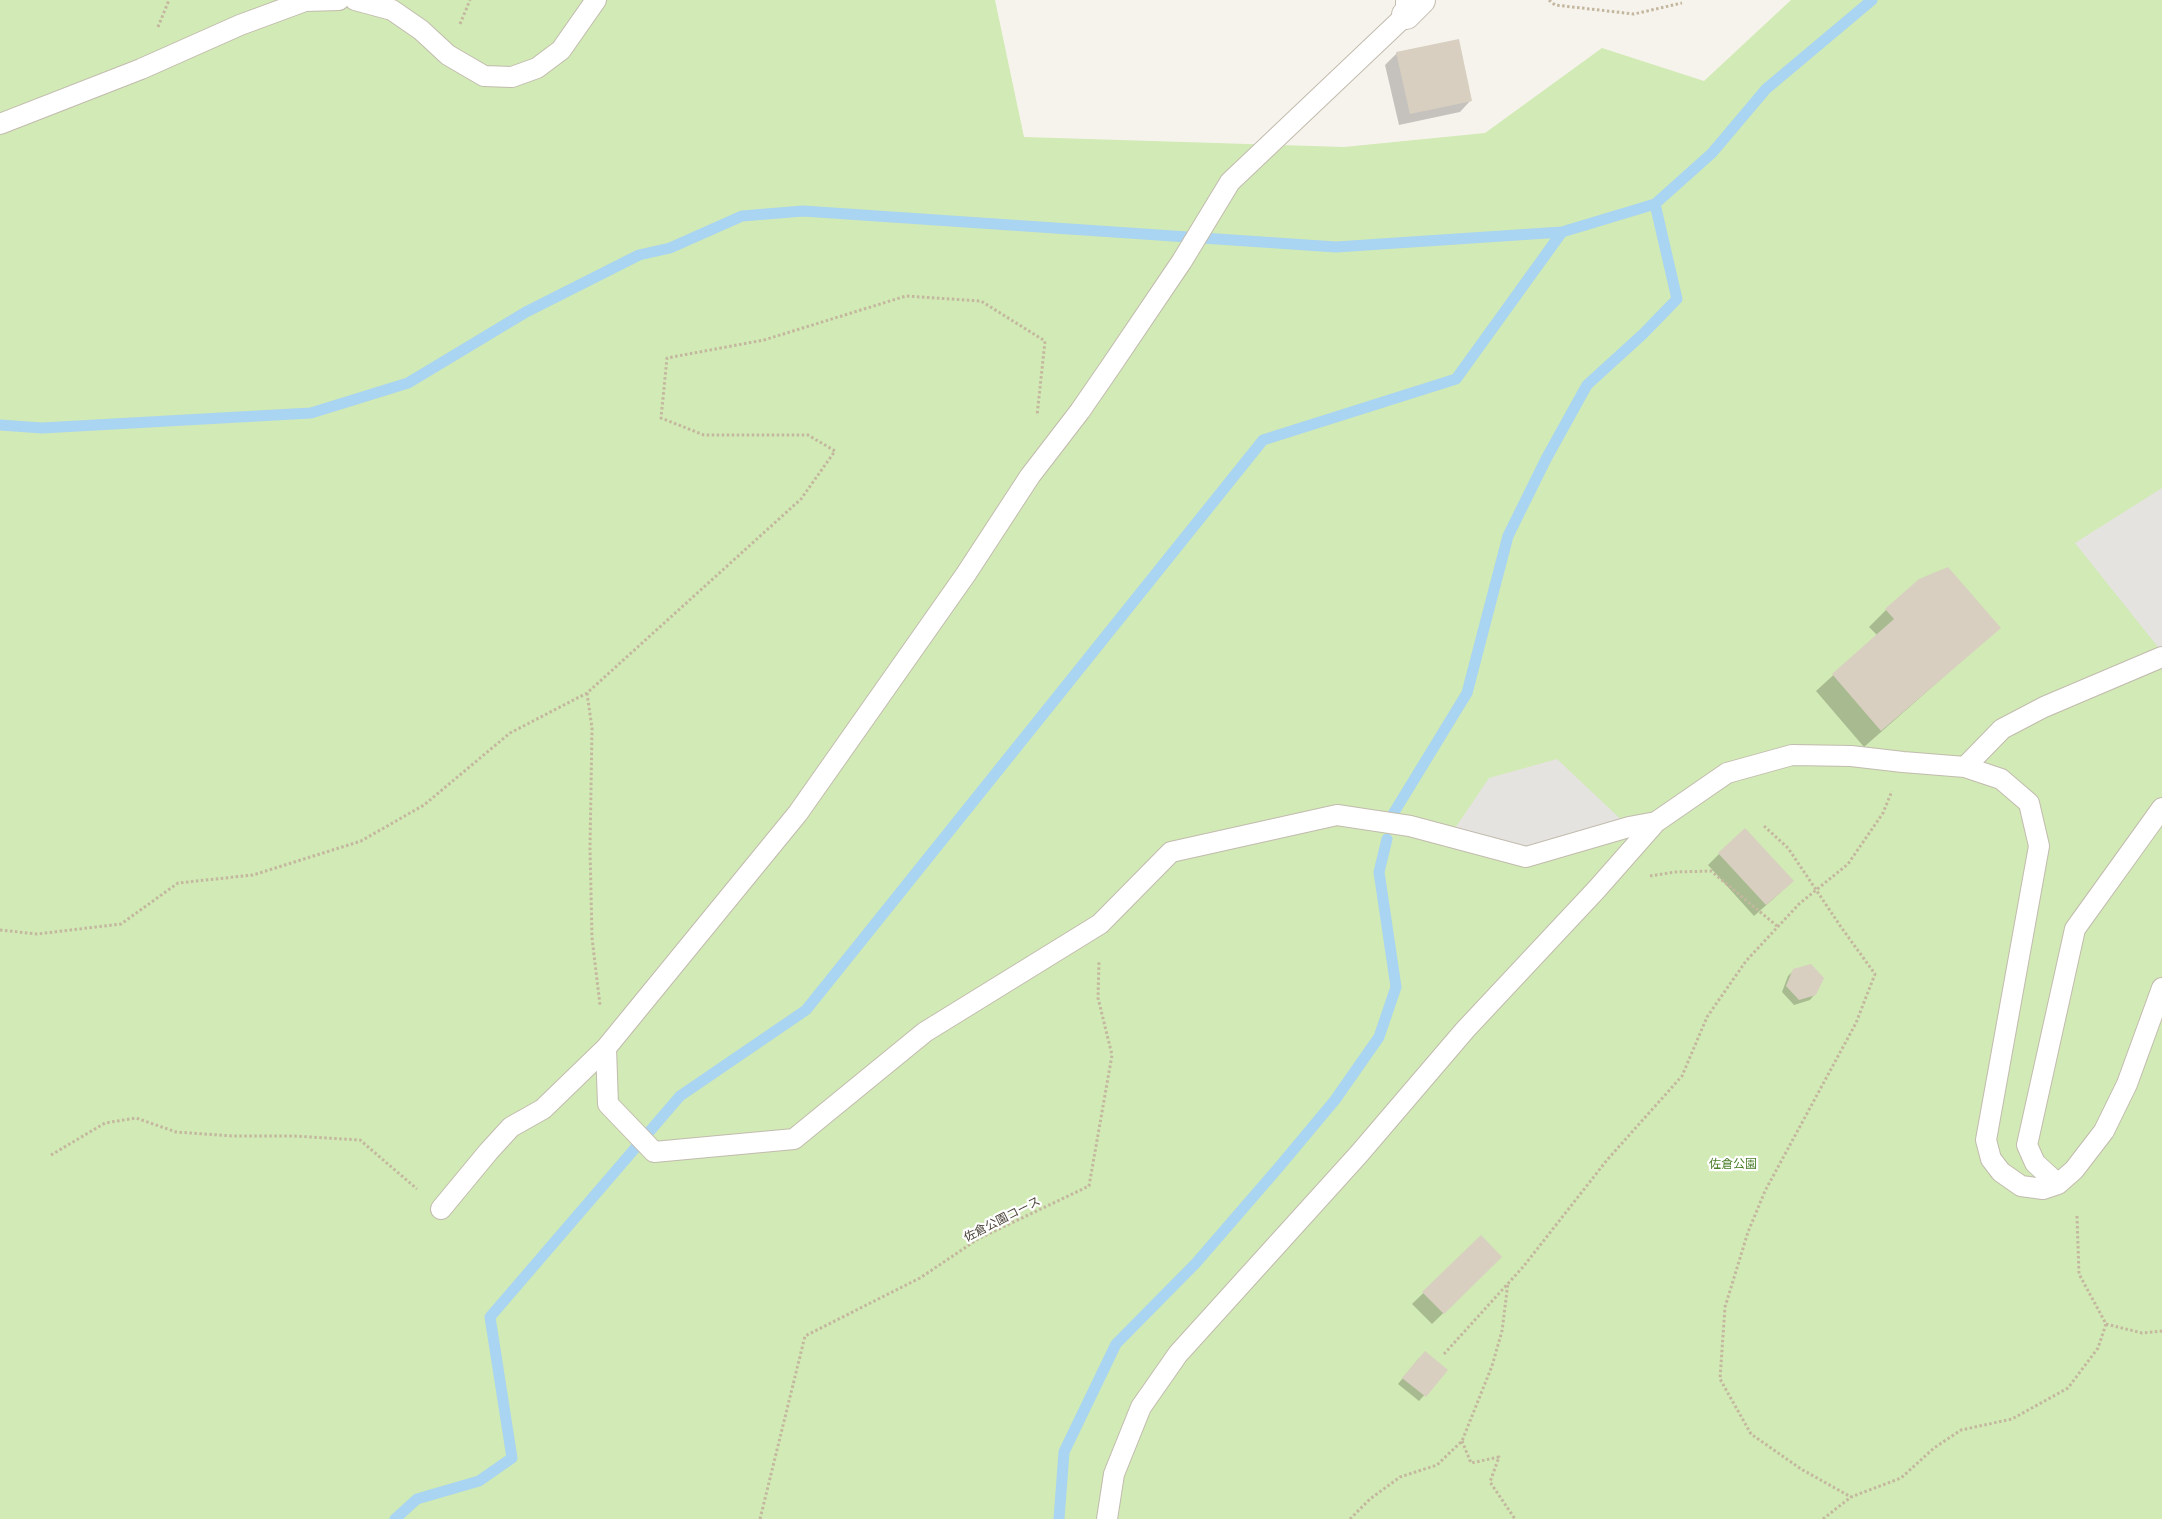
<!DOCTYPE html>
<html>
<head>
<meta charset="utf-8">
<style>
  body { margin:0 }
  canvas { display:block; background:#f6f3ec }
</style>
</head>
<body>
<canvas width="2162" height="1519"></canvas>
<script>
const ctx = document.querySelector('canvas').getContext('2d');
ctx.lineJoin = 'round';
function paint(path, color) {
  ctx.fillStyle = color;
  ctx.fill(path, 'evenodd');
}
function poly(rows) {
  const path = new Path2D();
  for (const r of rows) {
    path.moveTo(r[0], r[1]);
    for (let i = 2; i < r.length; i += 2) path.lineTo(r[i], r[i + 1]);
  }
  return path;
}
function stroke(path, color, width, dash) {
  ctx.strokeStyle = color;
  ctx.lineWidth = width;
  ctx.lineCap = dash ? 'butt' : 'round';
  ctx.setLineDash(dash || []);
  ctx.stroke(path);
}
function write(font, color, halo, rows, align = 'center') {
  ctx.font = font + ' Barlow,"Noto Sans JP",sans-serif';
  ctx.lineWidth = 4.5;
  ctx.setLineDash([]);
  ctx.textBaseline = 'middle';
  ctx.strokeStyle = halo;
  ctx.fillStyle = color;
  for (const [text, x, y, turn = 0] of rows) {
    ctx.save();
    ctx.translate(x, y);
    ctx.rotate((+turn || 0) * Math.PI / 180);
    ctx.textAlign = isNaN(turn) ? turn : align;
    if (halo) ctx.strokeText(text, 0, 0);
    ctx.fillText(text, 0, 0);
    ctx.restore();
  }
}
const green = poly([
  [0,0,995,0,1024,137,1344,147,1485,133,1602,48,1704,81,1791,0,2162,0,2162,1519,0,1519]
]);
const parking = poly([
  [2162,488,2162,652,2075,543],
  [1557,759,1629,827,1526,857,1449,837,1489,778]
]);
const shadow = poly([
  [1397,53,1471,100,1460,112,1399,125,1385,65],
  [1886,610,1999,628,1864,747,1816,691,1877,635,1869,627],
  [1719,854,1781,892,1754,916,1708,865],
  [1794,970,1815,994,1810,1000,1794,1005,1782,992,1788,976],
  [1481,1237,1501,1257,1432,1324,1412,1304],
  [1419,1358,1446,1371,1419,1401,1398,1384]
]);
const stream = poly([
  [0,425,42,428,311,413,408,383,526,312,639,255,670,248,742,216,803,211,1336,247,1562,232,1655,204,1712,153,1766,89,1872,0],
  [1393,814,1467,693,1508,536,1546,459,1587,385,1643,334,1677,299,1655,204],
  [395,1519,417,1499,479,1481,512,1458,490,1317,680,1096,806,1010,1263,440,1456,379,1562,232],
  [1059,1519,1064,1452,1116,1344,1196,1263,1279,1167,1335,1100,1379,1037,1396,987,1379,872,1387,839]
]);
const building = poly([
  [1459,39,1472,101,1410,114,1396,52],
  [1948,567,2001,628,1881,731,1832,674,1894,619,1885,609,1919,579],
  [1745,828,1794,881,1766,905,1718,853],
  [1811,964,1824,978,1816,995,1799,1000,1786,986,1793,969],
  [1481,1235,1502,1257,1444,1314,1422,1292],
  [1425,1351,1448,1370,1426,1397,1402,1378]
]);
const path = poly([
  [1549,0,1555,5,1634,14,1682,3],
  [460,24,470,0],
  [158,27,169,0],
  [587,693,592,728,590,848,592,938,600,1005],
  [1764,826,1788,848,1841,927,1875,974,1856,1023,1765,1191,1748,1232,1725,1307,1720,1379,1751,1434,1801,1469,1851,1497],
  [1650,876,1675,872,1711,871,1777,926],
  [0,930,37,934,121,924,178,883,253,875,361,841,424,805,510,733,587,693,801,499,835,451,808,435,704,435,661,418,667,358,764,340,906,296,981,301,1045,341,1037,416],
  [51,1155,105,1123,136,1118,176,1132,233,1136,294,1136,360,1140,417,1189],
  [2106,1324,2142,1333,2162,1331],
  [1444,1354,1523,1267,1607,1160,1682,1076,1707,1017,1746,961,1799,904,1848,864,1883,813,1892,791],
  [1462,1441,1471,1463,1499,1457,1490,1482,1515,1519],
  [760,1519,805,1336,920,1278,978,1239,1089,1186,1112,1055,1098,998,1099,961],
  [1350,1519,1370,1499,1400,1477,1437,1465,1462,1441,1492,1366,1502,1331,1508,1283],
  [1823,1519,1851,1497,1901,1478,1934,1448,1961,1430,2012,1419,2068,1388,2098,1348,2106,1324,2079,1274,2077,1216]
]);
const lane = poly([
  [355,0,392,10,421,30,448,55,484,76,512,77,537,68,561,50,596,0],
  [0,124,141,69,240,25,305,1,339,0],
  [1965,767,2002,729,2044,707,2162,657],
  [606,1048,608,1104,654,1152,794,1139,925,1032,1100,924,1171,852,1337,815,1410,826,1526,857,1629,827,1656,822],
  [2058,1184,2035,1163,2027,1145,2075,929,2162,808],
  [441,1209,489,1151,511,1127,543,1109,606,1048,798,813,966,574,1030,476,1080,411,1111,366,1182,261,1230,182,1406,15,1406,2],
  [1107,1519,1114,1474,1141,1407,1178,1354,1359,1154,1465,1030,1597,889,1656,822,1727,773,1792,755,1851,756,1903,762,1965,767,2001,779,2029,803,2039,846,1986,1140,1991,1159,2001,1172,2021,1186,2043,1189,2058,1184,2074,1170,2104,1131,2127,1084,2162,988]
]);
const street = poly([
  [1406,15,1421,0]
]);
const parkNames = [
  ["佐倉公園",1733,1164]
];
const streetNames = [
  ["佐倉公園コース",1002,1219,-27]
];
paint(green, '#d2eab5');
paint(parking, '#e5e3e0');
paint(shadow, '#0003');
stroke(stream, '#a9d4f2', 11);
paint(building, '#d8cfc1');
stroke(lane, '#c2bbae', 22);
stroke(street, '#c2bbae', 30);
stroke(path, '#c4b79f', 3, [2.5, 2.5]);
stroke(lane, '#fff', 20);
stroke(street, '#fff', 28);
write('12px', '#4a7f2a', '#fff', parkNames);
write('12px', '#4b4439', '#fff', streetNames);
</script>
</body>
</html>
